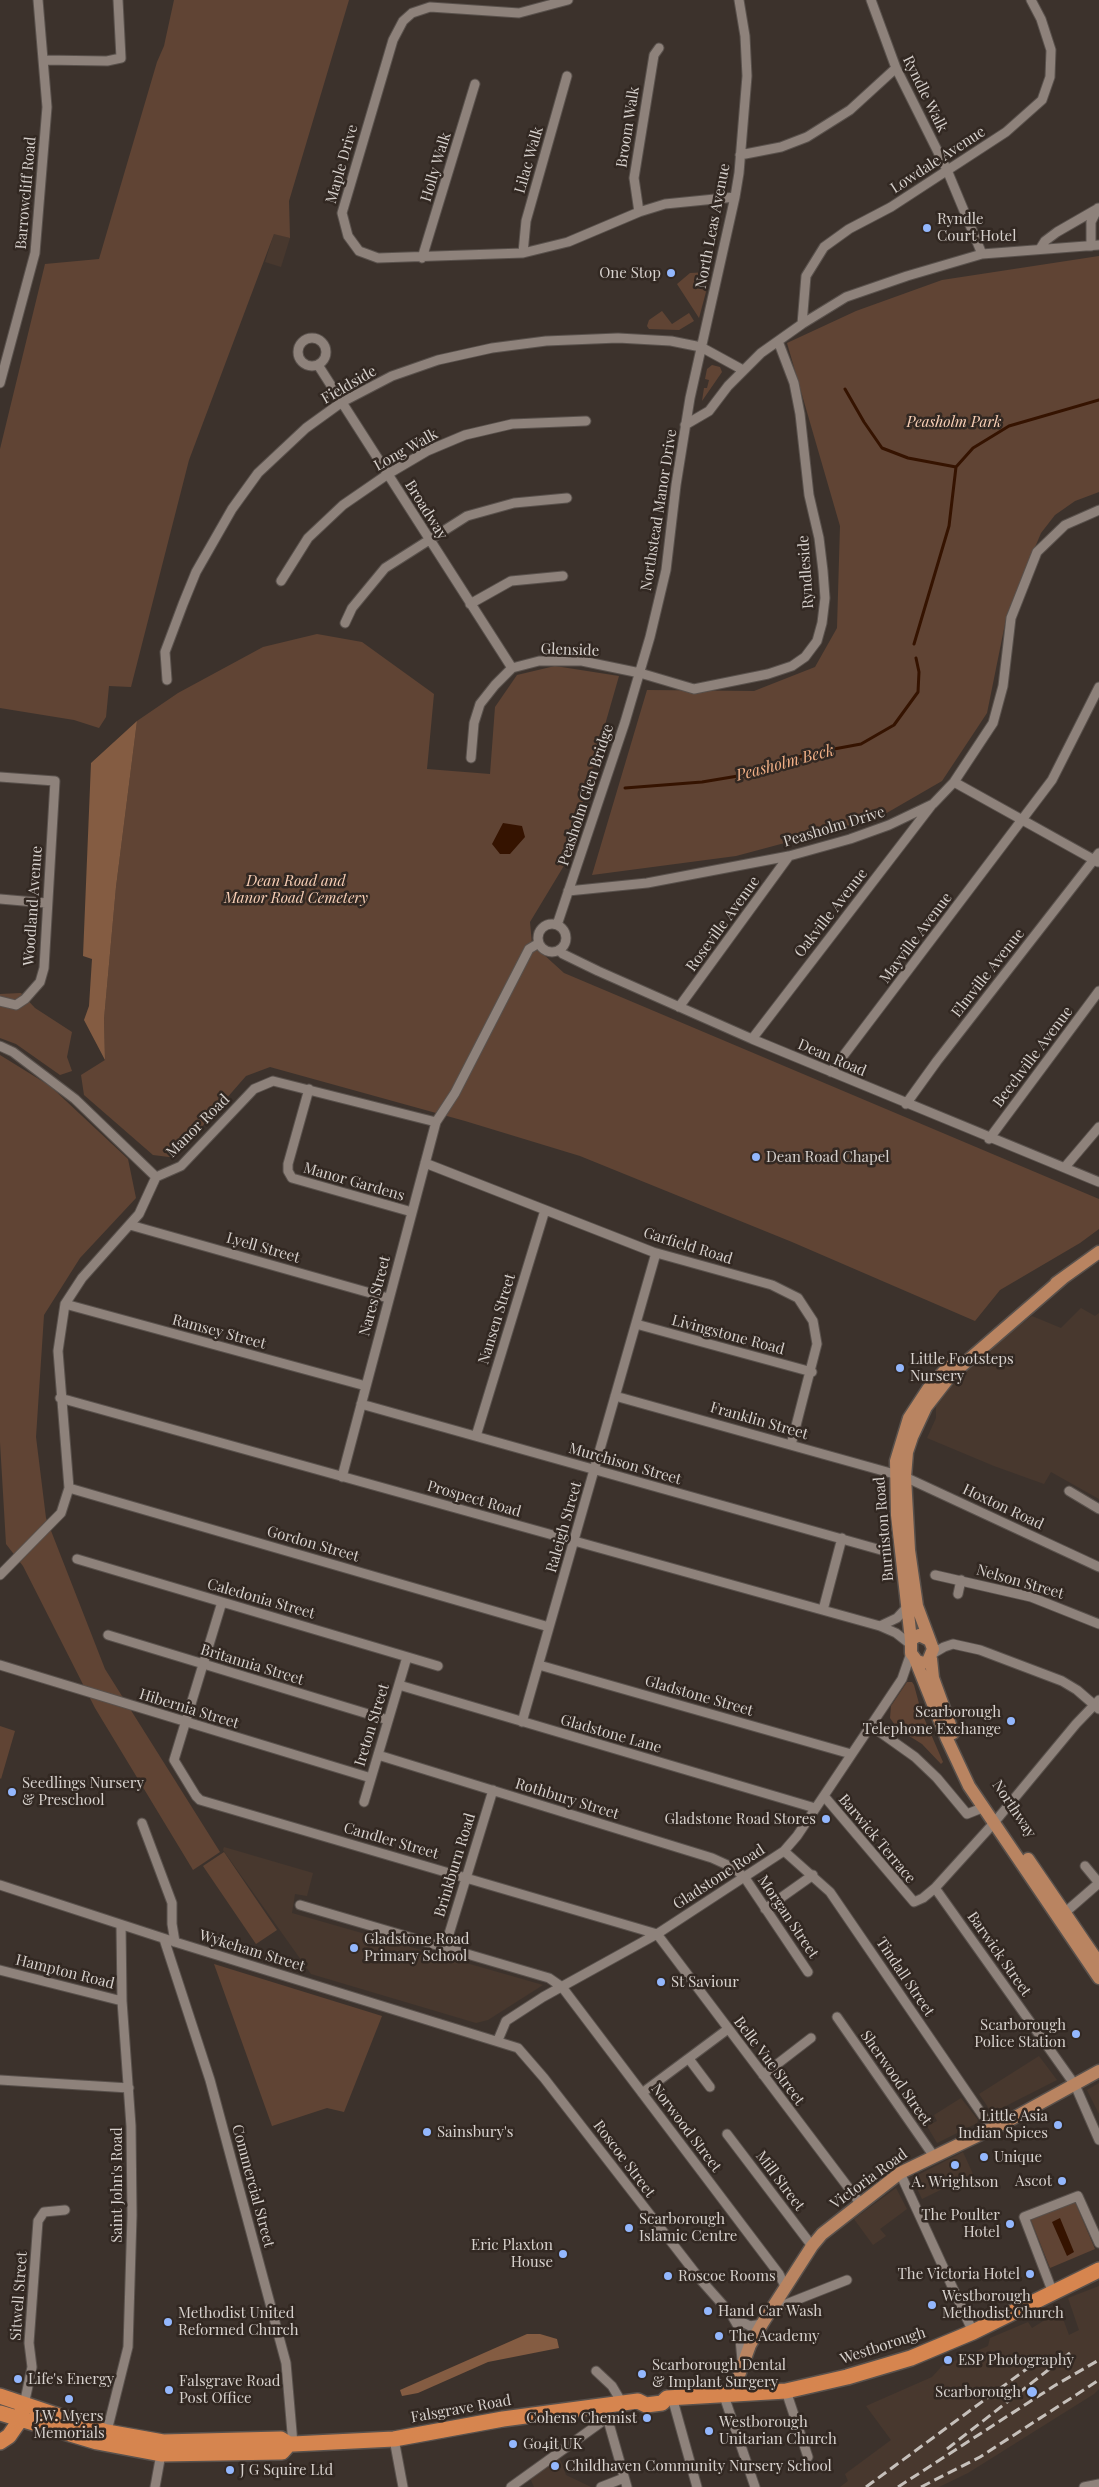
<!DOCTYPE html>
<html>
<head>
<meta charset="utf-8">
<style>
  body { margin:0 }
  canvas { display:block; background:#3c322c }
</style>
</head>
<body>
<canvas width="1099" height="2487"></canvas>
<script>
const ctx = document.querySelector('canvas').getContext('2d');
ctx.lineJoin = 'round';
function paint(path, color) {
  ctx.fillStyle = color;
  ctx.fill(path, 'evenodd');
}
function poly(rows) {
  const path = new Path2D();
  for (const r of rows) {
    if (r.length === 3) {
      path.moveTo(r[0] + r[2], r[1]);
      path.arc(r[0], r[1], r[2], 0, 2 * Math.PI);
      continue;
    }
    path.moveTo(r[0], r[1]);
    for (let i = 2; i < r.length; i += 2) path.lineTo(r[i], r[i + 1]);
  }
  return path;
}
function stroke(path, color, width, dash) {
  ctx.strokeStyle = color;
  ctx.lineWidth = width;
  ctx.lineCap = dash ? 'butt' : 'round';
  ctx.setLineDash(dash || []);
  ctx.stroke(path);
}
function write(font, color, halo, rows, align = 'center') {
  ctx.font = font + ' "Playfair Display",serif';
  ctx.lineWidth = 5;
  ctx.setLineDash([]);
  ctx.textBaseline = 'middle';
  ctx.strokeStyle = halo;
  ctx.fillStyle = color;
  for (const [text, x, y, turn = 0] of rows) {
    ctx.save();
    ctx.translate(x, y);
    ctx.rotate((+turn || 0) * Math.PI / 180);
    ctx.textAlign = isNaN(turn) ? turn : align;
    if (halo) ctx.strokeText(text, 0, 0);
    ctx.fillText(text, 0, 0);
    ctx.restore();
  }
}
const built = poly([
  [274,233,290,238,281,267,265,262],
  [1081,1308,1095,1316,1099,1313,1099,1499,1051,1472,1044,1484,994,1466,927,1438,936,1418,936,1403,964,1368,1032,1316,1061,1328],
  [224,1847,313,1873,307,1896,295,1894,292,1913,543,1985,488,2020,476,2023,311,1974,223,1850],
  [1039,2056,1057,2080,992,2113,979,2094],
  [1099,2083,1099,2114,1087,2090],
  [961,2098,978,2120,977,2123,937,2143,927,2126,937,2121,934,2115],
  [963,2152,973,2174,922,2199,912,2178],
  [896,2188,907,2209,880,2229,886,2236,873,2245,854,2219],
  [1099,2286,1099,2389,1094,2394,968,2473,939,2487,840,2487,848,2481,845,2474,891,2440,866,2406,932,2377,943,2365,947,2366,952,2362,988,2346,990,2338,1028,2322,1032,2328,1045,2320,1046,2314,1059,2308,1069,2335,1079,2330,1068,2298],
  [559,2456,566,2475,591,2487,534,2487,530,2478]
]);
const green = poly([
  [174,0,349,0,289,201,290,238,274,234,189,460,131,687,109,686,106,717,99,728,74,720,0,708,0,449,45,264,99,259,157,62,164,46],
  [1099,256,1099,492,1075,501,1055,515,1041,533,1007,614,987,713,942,781,878,818,736,856,592,875,647,690,754,691,815,667,837,628,840,526,787,343,856,311,942,280],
  [711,272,707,288,699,318,677,284,690,273],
  [662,311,672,324,689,313,694,321,679,330,649,329,647,326,649,320],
  [712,365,720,367,722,372,702,401,704,388,707,388,709,380,705,379,707,369],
  [317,634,362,642,434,694,427,769,490,774,495,707,517,675,555,666,619,676,565,864,530,922,532,944,564,973,1099,1199,1099,1229,1080,1243,1000,1290,975,1321,792,1242,580,1156,465,1121,270,1067,246,1076,178,1154,169,1157,153,1155,84,1095,81,1075,105,1060,104,1019,116,887,137,721,178,693,263,647],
  [21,993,35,1008,72,1032,67,1057,72,1071,60,1075,16,1044,0,1038,0,994],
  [0,1055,50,1086,128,1159,136,1198,80,1258,44,1315,36,1437,46,1518,105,1669,220,1852,193,1870,95,1708,23,1566,6,1544,0,1442],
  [907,1682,912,1682,914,1685,921,1711,943,1762,941,1764,922,1744,898,1729,890,1718,891,1706],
  [0,1726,15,1731,1,1779,0,1778],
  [224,1852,277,1930,256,1944,203,1866],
  [214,1964,382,2016,344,2112,327,2108,272,2126],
  [1075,2202,1095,2249,1050,2268,1031,2220]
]);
const forest = poly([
  [137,721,116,887,104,1019,105,1060,84,1020,89,1006,92,959,83,956,91,763],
  [527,2334,540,2334,557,2339,559,2348,488,2362,418,2393,402,2396,400,2390]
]);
const water = poly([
  [503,823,522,826,525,837,510,854,500,854,492,844],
  [1060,2218,1074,2252,1067,2256,1052,2222]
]);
const stream = poly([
  [845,389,864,422,882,448,908,458,956,467],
  [914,644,949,526,956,467,973,448,1009,426,1099,400],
  [625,788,702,782,756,773,807,754,861,744,894,725,918,692,919,672,916,658]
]);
const minor = poly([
  [568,0,519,13,430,7,412,13,403,21,393,40,342,213,348,236,359,251,378,258,523,253,568,242,639,212,665,204,735,197],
  [871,0,896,68,947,170,982,254],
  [43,60,107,61,121,58,118,0],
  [740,155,781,147,807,137,850,110,896,68],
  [639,212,634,178,654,55,659,48],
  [1091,246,1091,222,1098,208],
  [1040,249,1045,241,1057,232,1097,209],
  [523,253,526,221,567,76],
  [422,258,475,84],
  [802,324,806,276,824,247,849,229,891,207,1006,132,1042,100,1050,77,1051,50,1041,19,1031,0],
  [312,352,14],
  [318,365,512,668],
  [0,383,35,253,47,107,38,0],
  [685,425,709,411,728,386,761,353,802,324,846,297,907,276,982,254,1099,245],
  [281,581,308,538,343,505,388,474,427,451,465,435,512,424,586,421],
  [470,604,511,581,563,576],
  [345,623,352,608,385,568,467,516,514,503,567,498],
  [167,680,165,652,183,604,196,572,232,509,258,473,306,428,342,402,392,376,438,360,492,348,546,341,618,338,671,341,701,347,743,370],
  [471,758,474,723,480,704,495,685,512,668,539,661,582,661,640,673,694,689,768,674,792,666,805,657,817,641,822,623,825,598,823,571,819,538,809,495,800,414,794,383,778,341],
  [0,777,55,781,44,968,40,982,25,999,16,1005,0,1001],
  [954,782,1098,862],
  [568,891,647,883,789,856,850,839,889,825,933,804,954,782,993,723,1003,686,1011,618,1037,552,1065,525,1099,510],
  [0,899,46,903],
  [552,938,14],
  [557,925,625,722,650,637,666,570,676,485,690,398,735,197,739,173,747,76,745,36,739,0],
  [559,950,563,954,598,971,752,1039,1099,1182],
  [679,1007,789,856],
  [752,1039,931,806],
  [0,1046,13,1052,75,1099,156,1177],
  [831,1072,1052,780,1099,687],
  [309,1089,288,1164,288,1171,292,1178,412,1212],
  [906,1104,937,1061,1099,853],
  [989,1139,1099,991],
  [425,1163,653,1252,772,1285,798,1298,813,1321,817,1344,791,1445],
  [1065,1167,1099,1127],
  [130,1225,388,1298],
  [65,1304,366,1386],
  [636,1324,812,1372],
  [615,1396,905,1477,1099,1567],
  [60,1398,880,1626,896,1633,910,1644],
  [361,1404,881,1550],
  [476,1436,545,1210],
  [342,1477,436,1122],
  [69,1488,549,1627],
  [1069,1491,1099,1509],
  [77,1559,438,1666],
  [0,1575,61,1513,69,1488,58,1351,65,1304,82,1278,139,1214,156,1177,181,1166,254,1089,273,1081,436,1122,455,1093,529,949,539,943],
  [935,1575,1031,1597,1099,1624],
  [958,1594,961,1580],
  [222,1602,174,1760,196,1796,200,1800,657,1934,860,2203],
  [823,1610,842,1538],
  [880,1626,897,1618,908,1606],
  [108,1635,388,1720],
  [932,1654,944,1647,953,1644,980,1650,1062,1681,1077,1690,1099,1709],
  [0,1665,371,1778],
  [539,1665,851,1754],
  [399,1685,815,1808],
  [522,1722,656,1253],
  [870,1725,915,1757,937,1778,967,1814,982,1808],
  [378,1755,712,1858,734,1868,745,1878,808,1972],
  [824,1796,914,1902,923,1898,935,1888,993,1824,1076,1724,1099,1700],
  [364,1802,407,1657],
  [142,1823,172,1903,172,1924,175,1942],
  [784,1851,830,1892,992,2129],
  [1085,1866,1099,1883],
  [0,1885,175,1942,518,2048,544,2078,700,2279,731,2314,739,2328,742,2360],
  [935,1888,1075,2085,1099,2140],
  [300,1905,549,1978,562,1987,779,2274,786,2288],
  [765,1909,813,1875],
  [1061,1916,1099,1883],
  [164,1939,210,2080,286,2363,293,2444],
  [445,1947,493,1790],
  [0,1970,122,2001],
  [837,2017,933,2155],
  [498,2040,506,2021,543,1997,657,1934,784,1851,797,1836,902,1679,911,1653],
  [689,2059,710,2087],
  [763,2075,811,2038],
  [0,2080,129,2088],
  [642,2093,728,2029],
  [727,2134,812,2246],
  [900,2173,973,2332],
  [1053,2293,1024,2217,1078,2196,1099,2243],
  [771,2310,847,2280],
  [734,2318,750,2326,762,2324],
  [596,2371,612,2386,622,2403],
  [786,2391,808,2457],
  [723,2393,755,2487],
  [672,2397,697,2487],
  [24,2405,32,2367,29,2343,38,2221,44,2212,65,2210],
  [606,2413,627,2487],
  [106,2435,128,2347,132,2215,131,2126,122,2001,121,1925],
  [394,2439,403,2487],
  [155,2487,161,2454],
  [511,2487,607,2418],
  [601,2487,624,2478],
  [1084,2487,1099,2484]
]);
const major = poly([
  [1056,1283,1099,1252],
  [911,1640,897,1515,896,1461,909,1418,928,1389,948,1367],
  [929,1640,919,1635,911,1640,911,1653,917,1661,923,1663,928,1661,933,1649,917,1606,909,1550,905,1477,907,1452,912,1437,926,1407,951,1375,1063,1278],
  [915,1659,947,1739,969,1786,1099,1978],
  [931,1659,933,1678,953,1733],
  [1028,1859,1099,1963],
  [733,2392,750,2345,762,2324,812,2246,822,2234,900,2173,1008,2121,1099,2071]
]);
const highway = poly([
  [0,2396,107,2432,163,2442,281,2439,289,2444,293,2444,394,2439,503,2419,638,2401,646,2405,662,2403,667,2398,786,2391,847,2377,911,2358,973,2332,1099,2270],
  [0,2413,97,2442,161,2454,282,2452,289,2444],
  [0,2442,9,2436,18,2423,22,2411]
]);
const rail = poly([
  [947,2449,1070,2353],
  [866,2487,1047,2354],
  [898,2487,1054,2386,1099,2360],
  [921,2487,980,2457,1099,2380]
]);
const markers = [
  [927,228,5,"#93b7fd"],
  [671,273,5,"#93b7fd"],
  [756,1157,5,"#93b7fd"],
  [900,1368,5,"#93b7fd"],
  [1011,1721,5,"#93b7fd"],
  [12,1792,5,"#93b7fd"],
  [826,1819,5,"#93b7fd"],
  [354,1948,5,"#93b7fd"],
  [661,1982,5,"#93b7fd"],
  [1076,2034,5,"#93b7fd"],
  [1058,2125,5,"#93b7fd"],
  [427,2132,5,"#93b7fd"],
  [984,2157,5,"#93b7fd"],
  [955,2165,5,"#93b7fd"],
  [1062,2181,5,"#93b7fd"],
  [1010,2224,5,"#93b7fd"],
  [629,2228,5,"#93b7fd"],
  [563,2254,5,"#93b7fd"],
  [1030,2274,5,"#93b7fd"],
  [668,2276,5,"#93b7fd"],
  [932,2305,5,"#93b7fd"],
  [708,2311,5,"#93b7fd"],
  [168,2322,5,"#93b7fd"],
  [719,2336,5,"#93b7fd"],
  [948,2360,5,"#93b7fd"],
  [642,2374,5,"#93b7fd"],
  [18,2379,5,"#93b7fd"],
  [169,2390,5,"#93b7fd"],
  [1032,2392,6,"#93b7fd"],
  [69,2399,5,"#93b7fd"],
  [647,2418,5,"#93b7fd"],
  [709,2431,5,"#93b7fd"],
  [513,2444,5,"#93b7fd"],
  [555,2466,5,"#93b7fd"],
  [230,2470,5,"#93b7fd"]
];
const streetNames = [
  ["Ryndle Walk",925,94,64],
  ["Broom Walk",628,127,-81],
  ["Lilac Walk",529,160,-74],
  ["Lowdale Avenue",938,160,-33],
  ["Maple Drive",342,164,-74],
  ["Holly Walk",436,167,-73],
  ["Barrowcliff Road",26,193,-85],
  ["North Leas Avenue",713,226,-79],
  ["Fieldside",349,385,-30],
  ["Long Walk",406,450,-29],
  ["Broadway",426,510,58],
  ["Northstead Manor Drive",659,510,-81],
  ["Ryndleside",806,572,-94],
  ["Glenside",570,650,2],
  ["Peasholm Glen Bridge",586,795,-72],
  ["Peasholm Drive",834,827,-17],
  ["Woodland Avenue",33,906,-86],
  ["Oakville Avenue",831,913,-52],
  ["Roseville Avenue",723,924,-54],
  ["Mayville Avenue",916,938,-53],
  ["Elmville Avenue",988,973,-52],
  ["Beechville Avenue",1033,1057,-53],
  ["Dean Road",832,1058,23],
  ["Manor Road",198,1126,-45],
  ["Manor Gardens",354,1182,16],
  ["Garfield Road",688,1246,17],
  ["Lyell Street",263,1248,16],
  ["Nares Street",375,1296,-75],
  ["Nansen Street",497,1319,-73],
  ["Ramsey Street",219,1332,15],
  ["Livingstone Road",728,1335,15],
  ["Franklin Street",759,1421,16],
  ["Murchison Street",625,1464,16],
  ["Prospect Road",474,1499,16],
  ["Hoxton Road",1003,1507,25],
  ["Raleigh Street",564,1527,-74],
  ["Burniston Road",884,1529,-95],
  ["Gordon Street",313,1544,16],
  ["Nelson Street",1020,1582,16],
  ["Caledonia Street",261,1599,16],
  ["Britannia Street",252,1665,17],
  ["Gladstone Street",699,1696,16],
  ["Hibernia Street",189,1709,17],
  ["Ireton Street",372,1725,-73],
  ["Gladstone Lane",611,1734,16],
  ["Rothbury Street",567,1799,17],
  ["Northway",1014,1809,56],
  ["Barwick Terrace",877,1839,50],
  ["Candler Street",391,1841,16],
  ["Brinkburn Road",455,1865,-73],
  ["Gladstone Road",719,1877,-33],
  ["Morgan Street",788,1917,56],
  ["Wykeham Street",252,1951,17],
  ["Barwick Street",999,1954,55],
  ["Hampton Road",65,1972,14],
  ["Tindall Street",905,1977,56],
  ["Belle Vue Street",769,2061,53],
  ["Sherwood Street",896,2078,55],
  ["Norwood Street",686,2128,53],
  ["Roscoe Street",624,2159,53],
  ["Victoria Road",869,2179,-36],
  ["Mill Street",780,2181,53],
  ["Saint John's Road",117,2185,-90],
  ["Commercial Street",253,2186,75],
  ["Sitwell Street",19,2296,-86],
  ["Westborough",883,2346,-18],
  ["Falsgrave Road",461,2409,-10]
];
const poiNames = [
  ["Ryndle",937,219],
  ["Court Hotel",937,236],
  ["One Stop",661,273,"right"],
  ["Dean Road Chapel",766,1157],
  ["Little Footsteps",910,1359],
  ["Nursery",910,1376],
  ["Scarborough",1001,1712,"right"],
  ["Telephone Exchange",1001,1729,"right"],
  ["Seedlings Nursery",22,1783],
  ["& Preschool",22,1800],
  ["Gladstone Road Stores",816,1819,"right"],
  ["Gladstone Road",364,1939],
  ["Primary School",364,1956],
  ["St Saviour",671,1982],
  ["Scarborough",1066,2025,"right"],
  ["Police Station",1066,2042,"right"],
  ["Little Asia",1048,2116,"right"],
  ["Indian Spices",1048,2133,"right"],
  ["Sainsbury's",437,2132],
  ["Unique",994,2157],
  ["Ascot",1052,2181,"right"],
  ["A. Wrightson",955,2182,"center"],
  ["The Poulter",1000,2215,"right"],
  ["Hotel",1000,2232,"right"],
  ["Scarborough",639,2219],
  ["Islamic Centre",639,2236],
  ["Eric Plaxton",553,2245,"right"],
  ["House",553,2262,"right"],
  ["The Victoria Hotel",1020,2274,"right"],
  ["Roscoe Rooms",678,2276],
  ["Westborough",942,2296],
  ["Methodist Church",942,2313],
  ["Hand Car Wash",718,2311],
  ["Methodist United",178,2313],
  ["Reformed Church",178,2330],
  ["The Academy",729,2336],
  ["ESP Photography",958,2360],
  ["Scarborough Dental",652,2365],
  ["& Implant Surgery",652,2382],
  ["Life's Energy",28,2379],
  ["Falsgrave Road",179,2381],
  ["Post Office",179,2398],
  ["Scarborough",1021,2392,"right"],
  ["J.W. Myers",69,2416,"center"],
  ["Memorials",69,2433,"center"],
  ["Cohens Chemist",637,2418,"right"],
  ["Westborough",719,2422],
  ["Unitarian Church",719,2439],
  ["Go4it UK",523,2444],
  ["Childhaven Community Nursery School",565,2466],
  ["J G Squire Ltd",240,2470]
];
const parkNames = [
  ["Peasholm Park",954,422],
  ["Dean Road and",296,881],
  ["Manor Road Cemetery",296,898]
];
const waterNames = [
  ["Peasholm Beck",785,763,-15]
];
paint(built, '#48382e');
paint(green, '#604434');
paint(forest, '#845c42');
paint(water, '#351300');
stroke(stream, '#351300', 3);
stroke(minor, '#59514c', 11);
stroke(major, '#59514c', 15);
stroke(highway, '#59514c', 18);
stroke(minor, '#8e827b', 9);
stroke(major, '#b98461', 12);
stroke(highway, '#d6854f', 15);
stroke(rail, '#c6c0bb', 3, [10, 5]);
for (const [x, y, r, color] of markers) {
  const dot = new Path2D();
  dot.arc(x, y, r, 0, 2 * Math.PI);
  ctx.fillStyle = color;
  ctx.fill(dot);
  stroke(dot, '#322822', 2);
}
write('15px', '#d7d1cd', '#322822', streetNames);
write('15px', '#d7d1cd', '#322822', poiNames, 'left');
write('italic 15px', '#f9d0b7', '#322822', parkNames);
write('italic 16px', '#f2b087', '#322822', waterNames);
</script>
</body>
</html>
